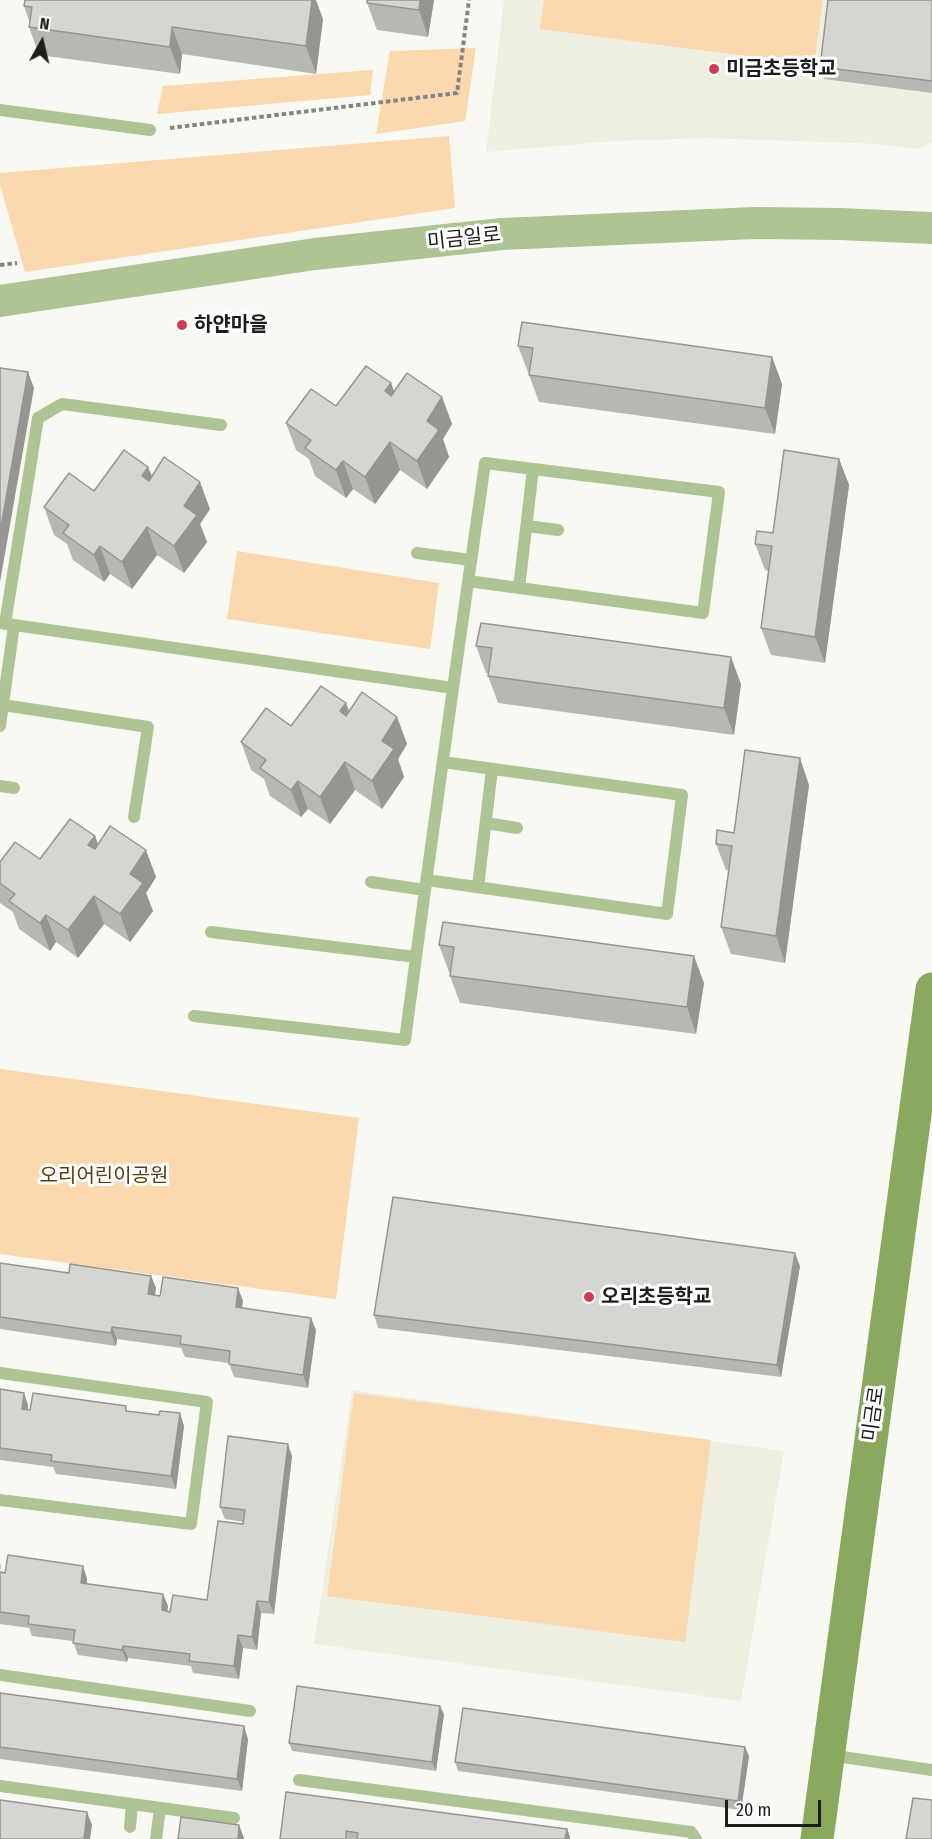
<!DOCTYPE html>
<html>
<head>
<meta charset="utf-8">
<style>
  body { margin:0 }
  #map { position:relative; width:932px; height:1839px; overflow:hidden; background:#f9f9f3; font-family:"Fira Sans Condensed",sans-serif }
  canvas { display:block }
  .north { position:absolute; left:12px; top:12px; width:60px; height:60px; -webkit-text-stroke:4px #fff; paint-order:stroke; rotate:8deg; font-size:16px; font-weight:700; line-height:24px; text-align:center; color:#1d1e1b }
  .north::after { content:''; display:block; margin:auto; width:21px; height:27px; background:#1d1e1b; clip-path:polygon(50% 0,100% 100%,50% 72%,0 100%) }
  .scale { position:absolute; left:725px; top:1800px; width:96px; height:27px; box-sizing:border-box; border:3px solid #1d1e1b; border-top:0; padding-left:8px; font-size:18px; line-height:21px; white-space:nowrap; color:#1d1e1b; -webkit-text-stroke:4px #fff; paint-order:stroke }
</style>
</head>
<body>
<div id="map">
<canvas width="932" height="1839"></canvas>
<div class="north">N</div>
<div class="scale">20 m</div>
</div>
<script>
const ctx = document.querySelector('canvas').getContext('2d');
ctx.lineJoin = 'round';
function paint(path, color) {
  ctx.fillStyle = color;
  ctx.fill(path, 'evenodd');
}
function poly(rows) {
  const path = new Path2D();
  for (const r of rows) {
    path.moveTo(r[0], r[1]);
    for (let i = 2; i < r.length; i += 2) path.lineTo(r[i], r[i + 1]);
  }
  return path;
}
function stroke(path, color, width, dash) {
  ctx.strokeStyle = color;
  ctx.lineWidth = width;
  ctx.lineCap = dash ? 'butt' : 'round';
  ctx.setLineDash(dash || []);
  ctx.stroke(path);
}
function write(font, color, halo, rows, align = 'center') {
  ctx.font = font + ' "Fira Sans Condensed","Noto Sans KR",sans-serif';
  ctx.lineWidth = 6;
  ctx.setLineDash([]);
  ctx.textBaseline = 'middle';
  ctx.strokeStyle = halo;
  ctx.fillStyle = color;
  for (const [text, x, y, turn = 0] of rows) {
    ctx.save();
    ctx.translate(x, y);
    ctx.rotate((+turn || 0) * Math.PI / 180);
    ctx.textAlign = isNaN(turn) ? turn : align;
    if (halo) ctx.strokeText(text, 0, 0);
    ctx.fillText(text, 0, 0);
    ctx.restore();
  }
}
const built = poly([
  [504,0,932,0,932,142,919,149,878,144,707,138,615,141,486,152],
  [352,1390,784,1451,741,1701,314,1644]
]);
const green = poly([
  [544,0,823,0,814,65,540,29],
  [476,48,465,121,376,134,390,51],
  [373,70,370,95,157,114,163,86],
  [449,136,455,208,25,272,0,185,0,173],
  [237,551,439,583,430,649,227,619],
  [0,1069,359,1118,336,1299,0,1254],
  [354,1393,711,1440,685,1642,327,1596]
]);
const path = poly([
  [170,128,457,93,469,0],
  [0,265,17,263]
]);
const service = poly([
  [0,110,150,130],
  [527,526,558,530],
  [417,553,471,560],
  [519,588,533,469],
  [0,623,453,688],
  [5,624,38,418,62,404,221,425],
  [3,705,148,727,134,817],
  [0,726,14,625],
  [0,786,14,788],
  [486,823,517,828],
  [427,880,667,914,682,795,443,762],
  [371,882,425,890],
  [478,887,492,769],
  [211,932,416,957],
  [194,1016,405,1040,425,890,453,688,485,463,719,492,703,613,468,581],
  [0,1373,207,1402,191,1524,0,1500],
  [0,1675,250,1711],
  [829,1755,932,1770],
  [299,1780,691,1832,696,1839],
  [0,1786,234,1818],
  [130,1827,132,1804],
  [156,1839,160,1808]
]);
const tertiary = poly([
  [0,301,315,254,502,234,755,223,840,224,932,228]
]);
const secondary = poly([
  [817,1839,932,989]
]);
const wall = poly([
  [434,0,428,37,377,30,367,3],
  [932,0,932,93,824,79,820,67],
  [24,6,323,19,316,74,182,54,180,74,39,55,29,27,30,23],
  [518,346,772,357,782,384,775,434,539,402,529,375,530,373,528,372],
  [391,383,394,392,442,397,452,424,443,439,449,457,427,489,400,470,375,504,353,489,346,498,315,476,309,459,296,450,286,423,336,406],
  [839,459,849,485,825,663,771,655,761,628,768,571,765,570,755,544,773,533],
  [148,467,152,476,210,509,200,524,207,542,184,573,157,555,132,589,110,574,104,582,73,560,67,544,54,535,44,507,94,491],
  [476,646,741,684,734,735,498,703,488,676,488,673,486,673],
  [346,703,349,712,397,717,407,744,398,759,404,777,382,809,355,790,330,824,308,809,301,817,270,796,264,779,251,770,241,742,291,726],
  [809,785,785,963,731,954,721,927,729,871,726,870,716,844],
  [95,836,98,845,156,877,146,893,153,911,130,942,104,924,78,958,56,942,50,951,19,929,13,912,0,903,0,862,40,859],
  [439,945,704,983,696,1034,460,1003,450,976,451,972,449,972],
  [0,1263,69,1273,151,1276,156,1288,155,1295,243,1301,242,1308,316,1330,308,1388,234,1377,229,1363,185,1357,181,1348,117,1339,116,1346,0,1329],
  [800,1266,781,1377,378,1328,374,1315],
  [0,1389,24,1393,28,1405,28,1410,128,1411,184,1426,176,1489,56,1474,53,1467,0,1460],
  [292,1456,274,1614,261,1613,257,1650,243,1648,239,1679,193,1673,191,1666,128,1658,127,1662,78,1655,73,1641,32,1636,29,1628,0,1624,0,1563,1,1566,0,1572,5,1573,83,1566,87,1579,87,1584,168,1606,167,1611,170,1612,207,1600,243,1524,244,1522,225,1519,220,1507],
  [0,1693,248,1739,242,1791,0,1759],
  [444,1714,436,1771,292,1751,289,1743],
  [749,1756,741,1810,458,1771,455,1762],
  [286,1792,567,1829,570,1839,280,1839]
]);
const shadedWall = poly([
  [312,0,316,0,323,19,316,74,306,46],
  [420,0,434,0,428,37,419,10],
  [172,27,182,54,180,74,170,47],
  [772,357,782,384,775,434,765,408],
  [28,372,34,388,0,582,0,533],
  [391,383,401,410,385,391],
  [442,397,452,424,443,439,449,457,427,489,417,461,427,421],
  [390,442,400,470,375,504,365,477],
  [839,459,849,485,825,663,815,637],
  [343,461,353,489,346,498,336,470],
  [148,467,159,495,142,476],
  [200,482,210,509,200,524,207,542,184,573,174,546,184,506],
  [147,527,157,555,132,589,122,562],
  [100,546,110,574,104,582,94,555],
  [731,657,741,684,734,735,724,708],
  [346,703,356,730,340,711],
  [397,717,407,744,398,759,404,777,382,809,372,781,382,741],
  [800,758,809,785,785,963,776,936],
  [345,762,355,790,330,824,320,797],
  [298,781,308,809,301,817,291,790],
  [95,836,105,863,88,845],
  [146,850,156,877,146,893,153,911,130,942,120,914,130,874],
  [94,896,104,924,78,958,68,930],
  [46,915,56,942,50,951,40,923],
  [694,956,704,983,696,1034,687,1007],
  [795,1253,800,1266,781,1377,777,1365],
  [151,1276,156,1288,153,1307,148,1294],
  [238,1288,243,1301,240,1319,236,1307],
  [311,1318,316,1330,308,1388,303,1375],
  [112,1327,117,1339,116,1346,111,1333],
  [24,1393,28,1405,27,1422,22,1409],
  [180,1413,184,1426,176,1489,171,1476],
  [288,1444,292,1456,274,1614,269,1602],
  [83,1566,87,1579,86,1596,81,1583],
  [163,1594,168,1606,166,1623,162,1610],
  [257,1601,261,1613,257,1650,252,1637],
  [238,1635,243,1648,239,1679,234,1666],
  [123,1646,128,1658,127,1662,122,1650],
  [440,1706,444,1714,436,1771,432,1762],
  [244,1726,248,1739,242,1791,237,1779],
  [745,1747,749,1756,741,1810,738,1801],
  [87,1812,92,1825,90,1839,84,1839],
  [239,1825,244,1838,244,1839,238,1839],
  [567,1829,570,1837,570,1839,565,1839]
]);
const building = poly([
  [25,0,312,0,306,46,172,27,170,47,29,27,32,7,24,6,25,0],
  [367,0,420,0,419,10,367,3,367,0],
  [828,0,932,0,932,81,820,67,828,0],
  [522,322,772,357,765,408,529,375,533,348,518,346,522,322],
  [366,366,391,383,385,391,391,396,407,373,442,397,427,421,439,430,417,461,390,442,365,477,343,461,336,470,305,448,311,440,286,423,311,389,336,406,366,366],
  [0,368,28,372,0,533,0,368],
  [124,450,148,467,142,476,149,481,164,457,200,482,184,506,197,515,174,546,147,527,122,562,100,546,94,555,63,533,69,525,44,507,69,473,94,491,124,450],
  [784,450,839,459,815,637,761,628,772,546,755,544,757,531,773,533,784,450],
  [481,623,731,657,724,708,488,676,492,648,476,646,481,623],
  [321,686,346,703,340,711,346,716,362,692,397,717,382,741,394,749,372,781,345,762,320,797,298,781,291,790,260,768,266,760,241,742,266,708,291,726,321,686],
  [745,750,800,758,776,936,721,927,732,846,716,844,717,830,734,833,745,750],
  [70,819,95,836,88,845,95,849,110,826,146,850,130,874,143,883,120,914,94,896,68,930,46,915,40,923,9,901,15,894,0,883,0,862,15,842,40,859,70,819],
  [443,922,694,956,687,1007,450,976,454,947,439,945,443,922],
  [393,1197,795,1253,777,1365,374,1315,393,1197],
  [0,1263,69,1273,70,1264,151,1276,148,1294,160,1296,163,1277,238,1288,236,1307,311,1318,303,1375,229,1364,230,1351,180,1344,181,1336,112,1327,111,1333,0,1317,0,1263],
  [0,1389,24,1393,22,1409,30,1410,33,1393,126,1406,126,1411,159,1415,160,1411,180,1413,171,1476,51,1461,52,1455,0,1448,0,1389],
  [228,1436,288,1444,269,1602,257,1601,252,1637,238,1635,234,1666,189,1661,190,1654,123,1646,122,1650,73,1643,75,1630,28,1624,29,1616,0,1612,0,1572,5,1573,8,1555,83,1566,81,1583,163,1594,162,1610,170,1612,173,1595,207,1600,218,1521,243,1524,245,1510,220,1507,228,1436],
  [297,1686,440,1706,432,1762,289,1743,297,1686],
  [0,1693,244,1726,237,1779,0,1747,0,1693],
  [463,1708,745,1747,738,1801,455,1762,463,1708],
  [286,1792,567,1829,565,1839,357,1839,358,1833,346,1831,346,1839,280,1839,286,1792],
  [913,1798,932,1800,932,1839,906,1839,913,1798],
  [0,1800,87,1812,84,1839,0,1839,0,1800],
  [181,1817,239,1825,238,1839,178,1839,181,1817]
]);
const markers = [
  [714,69,6,"#cc3b51"],
  [182,325,6,"#cc3b51"],
  [589,1297,6,"#cc3b51"]
];
const poiNames = [
  ["미금초등학교",726,69],
  ["하얀마을",194,325],
  ["오리초등학교",601,1297]
];
const streetNames = [
  ["미금일로",464,239,-6],
  ["미금로",874,1414,-82]
];
const parkNames = [
  ["오리어린이공원",104,1176]
];
paint(built, '#eeefe1');
paint(green, '#fbd8ae');
stroke(path, '#848580', 4, [4.5, 3]);
stroke(service, '#aec494', 12);
stroke(tertiary, '#aec494', 32);
stroke(secondary, '#8aa95f', 33);
paint(wall, '#b9b7b2');
paint(shadedWall, '#969591');
paint(building, '#d7d5cf');
stroke(building, '#969591', 1.5);
for (const [x, y, r, color] of markers) {
  const dot = new Path2D();
  dot.arc(x, y, r, 0, 2 * Math.PI);
  ctx.fillStyle = color;
  ctx.fill(dot);
  stroke(dot, '#fff', 2);
}
write('bold 20px', '#1d1e1b', '#fff', poiNames, 'left');
write('20px', '#1d1e1b', '#fff', streetNames);
write('20px', '#5d3d0c', '#fff', parkNames);
</script>
</body>
</html>
